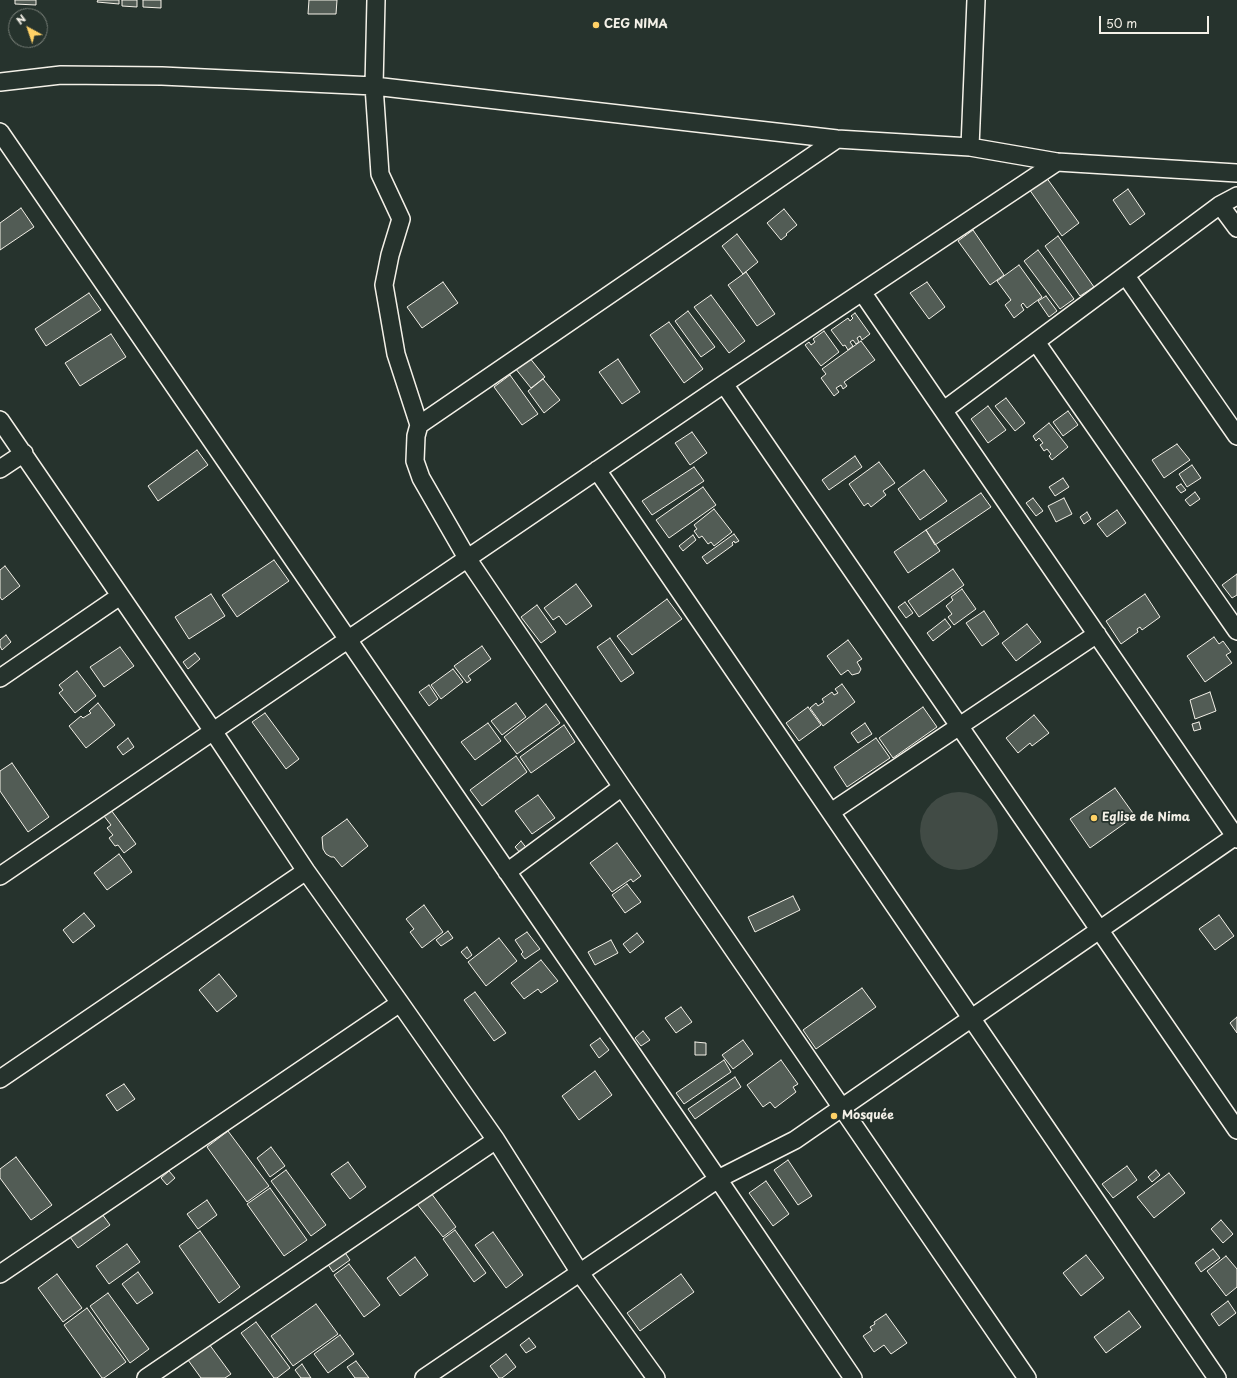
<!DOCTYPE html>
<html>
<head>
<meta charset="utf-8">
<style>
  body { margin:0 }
  #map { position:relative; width:1237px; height:1378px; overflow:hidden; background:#26332d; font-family:"Playpen Sans",sans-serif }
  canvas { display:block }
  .north { position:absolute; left:8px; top:8px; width:40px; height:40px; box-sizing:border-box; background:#26332d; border:1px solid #787f78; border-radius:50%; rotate:320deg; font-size:11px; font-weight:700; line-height:16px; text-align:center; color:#f4f1e8 }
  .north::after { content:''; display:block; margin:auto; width:14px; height:18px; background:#ffd166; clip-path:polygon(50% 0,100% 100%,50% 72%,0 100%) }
  .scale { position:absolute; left:1099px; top:16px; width:110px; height:18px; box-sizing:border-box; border:2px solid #f4f1e8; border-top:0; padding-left:5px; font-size:12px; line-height:14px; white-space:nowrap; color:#f4f1e8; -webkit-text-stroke:3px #26332d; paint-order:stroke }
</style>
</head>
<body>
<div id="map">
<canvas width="1237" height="1378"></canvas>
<div class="north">N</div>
<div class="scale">50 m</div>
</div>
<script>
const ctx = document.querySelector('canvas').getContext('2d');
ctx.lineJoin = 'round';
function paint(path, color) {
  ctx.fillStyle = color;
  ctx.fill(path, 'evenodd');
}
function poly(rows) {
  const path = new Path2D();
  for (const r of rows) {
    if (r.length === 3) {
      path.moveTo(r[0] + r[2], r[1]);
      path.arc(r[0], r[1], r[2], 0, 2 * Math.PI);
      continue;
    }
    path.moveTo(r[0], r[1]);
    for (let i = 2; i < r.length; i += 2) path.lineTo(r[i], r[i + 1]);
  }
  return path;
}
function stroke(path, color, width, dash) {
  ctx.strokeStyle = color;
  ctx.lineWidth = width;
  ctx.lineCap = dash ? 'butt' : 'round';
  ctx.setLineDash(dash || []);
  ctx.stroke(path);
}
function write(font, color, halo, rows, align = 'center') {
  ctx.font = font + ' "Playpen Sans",sans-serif';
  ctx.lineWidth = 3.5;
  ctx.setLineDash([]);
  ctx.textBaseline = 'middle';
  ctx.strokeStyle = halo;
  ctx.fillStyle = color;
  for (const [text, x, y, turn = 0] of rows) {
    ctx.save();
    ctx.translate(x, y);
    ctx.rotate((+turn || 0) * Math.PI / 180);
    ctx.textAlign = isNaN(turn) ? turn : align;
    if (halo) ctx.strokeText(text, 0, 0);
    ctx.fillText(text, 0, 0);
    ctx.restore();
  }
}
const green = poly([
  [959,831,39]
]);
const building = poly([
  [15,0,36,0,36,5,15,4,15,0],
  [98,0,119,0,119,4,97,2,98,0],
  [122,0,137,0,137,7,122,6,122,0],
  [143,0,161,0,161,8,143,7,143,0],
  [309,0,337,0,336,14,308,14,309,0],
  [1046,177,1079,223,1062,236,1029,189,1046,177],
  [1128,189,1145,214,1130,225,1113,200,1128,189],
  [21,208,34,227,0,250,0,223,21,208],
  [784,209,797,225,786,234,787,235,781,240,767,223,784,209],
  [973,230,1004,275,990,285,958,241,973,230],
  [737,234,758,262,743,274,722,246,737,234],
  [1058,236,1094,287,1080,296,1045,246,1058,236],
  [1038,250,1074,299,1060,309,1024,261,1038,250],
  [1019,265,1042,297,1027,308,1023,303,1021,305,1024,310,1014,318,1005,305,1011,300,997,281,1019,265],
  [746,272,775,314,757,326,728,285,746,272],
  [443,282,458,303,422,328,407,307,443,282],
  [927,282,945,307,929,319,910,293,927,282],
  [89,293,101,310,46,346,35,329,89,293],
  [711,295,745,341,729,353,694,307,711,295],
  [1046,296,1057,311,1049,317,1038,301,1046,296],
  [688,311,715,347,701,357,675,321,688,311],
  [855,313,870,334,862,340,860,336,857,338,859,342,856,344,853,340,850,342,853,346,848,350,845,345,843,346,831,330,848,318,850,321,853,318,851,316,855,313],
  [669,322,703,369,684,383,650,335,669,322],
  [824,331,839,352,821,366,805,345,809,342,811,345,815,342,813,339,824,331],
  [111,334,126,357,80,386,65,363,111,334],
  [861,341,875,360,844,382,847,386,843,389,841,385,836,388,839,392,834,396,821,378,826,374,822,369,861,341],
  [529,357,545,377,531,388,515,368,529,357],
  [618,359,640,392,622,404,599,372,618,359],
  [510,375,538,414,522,425,494,387,510,375],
  [543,379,560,400,544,413,528,391,543,379],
  [1006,398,1025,423,1015,431,995,406,1006,398],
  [988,406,1006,430,988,443,971,419,988,406],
  [1068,411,1078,425,1063,436,1053,422,1068,411],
  [1049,423,1068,447,1052,460,1049,456,1051,454,1047,449,1044,451,1040,445,1043,443,1039,438,1036,441,1033,436,1049,423],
  [692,432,707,453,690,465,675,443,692,432],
  [1177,444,1190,460,1164,478,1152,460,1177,444],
  [197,450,208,465,158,501,148,486,197,450],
  [855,456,862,467,829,490,822,480,855,456],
  [879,462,895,483,883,491,886,495,871,507,868,503,864,506,849,484,879,462],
  [1192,465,1201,478,1187,487,1179,474,1192,465],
  [694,467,704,481,652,515,642,501,694,467],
  [924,470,947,501,920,520,898,489,924,470],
  [1063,478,1069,487,1055,496,1049,487,1063,478],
  [1181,484,1186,490,1181,493,1176,487,1181,484],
  [703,487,716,505,669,538,656,520,703,487],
  [1195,492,1200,499,1190,506,1185,500,1195,492],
  [981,493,991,507,935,545,926,530,981,493],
  [1033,498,1043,511,1036,516,1026,503,1033,498],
  [1064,498,1072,514,1056,522,1048,506,1064,498],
  [714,509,732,532,714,546,711,542,708,544,702,536,699,538,694,531,697,529,694,525,714,509],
  [1117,510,1126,523,1107,537,1097,524,1117,510],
  [1087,512,1091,519,1084,524,1080,517,1087,512],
  [926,530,940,551,908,573,894,552,926,530],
  [734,534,739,541,735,543,734,541,732,543,733,545,707,564,702,557,734,534],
  [693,535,696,540,683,551,679,546,693,535],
  [274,560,289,581,237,617,222,595,274,560],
  [5,566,20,586,2,600,0,597,0,570,5,566],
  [953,569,964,585,919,617,908,601,953,569],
  [1237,574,1237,595,1232,598,1222,585,1237,574],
  [576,584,592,606,566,625,559,616,553,620,544,608,576,584],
  [962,589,976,609,954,625,948,617,952,614,946,606,953,600,951,597,962,589],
  [211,594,225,616,189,639,175,617,211,594],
  [1145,594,1160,617,1142,630,1140,627,1137,629,1138,632,1121,644,1106,621,1145,594],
  [667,599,682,619,632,655,617,636,667,599],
  [905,602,913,613,906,618,898,607,905,602],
  [537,605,556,632,541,643,521,617,537,605],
  [984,611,999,634,982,646,966,623,984,611],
  [945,619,951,627,933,641,927,633,945,619],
  [1027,624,1041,642,1016,661,1002,643,1027,624],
  [6,635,11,642,2,650,0,646,0,640,6,635],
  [1214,637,1219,644,1223,641,1231,652,1226,655,1232,663,1205,682,1187,656,1214,637],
  [610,638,634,673,621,682,597,647,610,638],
  [848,640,862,659,857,662,861,669,859,673,852,675,848,670,841,675,827,656,848,640],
  [482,646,491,659,468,676,471,680,467,683,454,666,482,646],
  [120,647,134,666,104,687,90,667,120,647],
  [195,653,200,659,188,669,183,662,195,653],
  [453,669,463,682,441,699,431,685,453,669],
  [77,671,96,696,75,713,59,693,63,690,59,685,77,671],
  [842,684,855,702,823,726,810,708,816,703,818,706,824,702,822,699,832,692,834,695,838,693,835,689,842,684],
  [429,685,438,699,429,706,419,692,429,685],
  [1210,692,1216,711,1195,719,1190,700,1210,692],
  [98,703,115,725,86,748,69,726,81,716,83,718,91,713,89,711,98,703],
  [516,703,526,717,502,735,491,721,516,703],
  [546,704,560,723,517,754,504,737,546,704],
  [808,707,821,725,799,741,786,723,808,707],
  [923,707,937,727,893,758,879,738,923,707],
  [265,713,299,759,286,769,252,722,265,713],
  [1034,715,1049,733,1032,746,1030,743,1018,753,1006,738,1034,715],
  [1199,722,1201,729,1194,731,1192,724,1199,722],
  [488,723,501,741,475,760,461,742,488,723],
  [865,723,872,734,858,743,851,733,865,723],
  [564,725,575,742,531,773,520,757,564,725],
  [128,738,134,747,123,755,117,747,128,738],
  [876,738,890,758,847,787,834,767,876,738],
  [516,756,527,772,482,806,470,790,516,756],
  [12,763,49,817,28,832,0,791,0,771,12,763],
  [1115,788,1135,816,1090,848,1070,819,1115,788],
  [538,795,555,818,532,834,515,811,538,795],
  [111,810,136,844,124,853,118,845,115,846,109,838,113,835,107,828,111,825,104,816,111,810],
  [347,819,368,846,342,867,334,857,331,857,326,854,323,849,322,837,347,819],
  [521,841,528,850,522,855,515,847,521,841],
  [617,843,641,876,633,882,631,879,612,892,590,863,617,843],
  [119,854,132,872,107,890,94,873,119,854],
  [627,884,641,902,625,913,612,895,627,884],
  [793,896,800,910,755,932,748,917,793,896],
  [424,905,443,932,422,948,410,932,414,929,406,919,424,905],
  [84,913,95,926,73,943,63,930,84,913],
  [1219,915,1234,936,1215,950,1199,929,1219,915],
  [448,931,453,938,441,946,436,940,448,931],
  [527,932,540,949,525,959,521,954,523,952,515,940,527,932],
  [637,933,644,942,630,953,623,944,637,933],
  [499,938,517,961,486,986,468,962,499,938],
  [611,940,618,953,595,965,588,952,611,940],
  [467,947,472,955,467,959,461,952,467,947],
  [541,960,558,981,541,993,538,989,524,999,511,983,541,960],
  [219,974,237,996,217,1012,199,990,219,974],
  [862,988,876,1007,816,1049,803,1030,862,988],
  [475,992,506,1033,494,1041,464,1000,475,992],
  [681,1007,692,1022,676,1033,665,1018,681,1007],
  [1237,1017,1237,1033,1230,1023,1237,1017],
  [643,1031,650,1040,641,1046,635,1038,643,1031],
  [600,1038,609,1050,599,1058,590,1045,600,1038],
  [743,1040,753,1054,733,1069,722,1055,743,1040],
  [695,1042,706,1043,706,1055,695,1055,695,1042],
  [724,1060,731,1072,684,1104,676,1093,724,1060],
  [781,1060,798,1084,793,1087,796,1092,775,1108,770,1102,763,1107,747,1085,781,1060],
  [595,1071,612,1095,579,1120,562,1096,595,1071],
  [735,1077,741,1087,695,1119,688,1109,735,1077],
  [124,1084,135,1099,117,1111,106,1095,124,1084],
  [228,1131,269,1186,247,1202,207,1147,228,1131],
  [271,1147,285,1166,270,1177,257,1158,271,1147],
  [16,1157,52,1205,31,1220,0,1178,0,1169,16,1157],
  [788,1160,812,1196,798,1205,774,1170,788,1160],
  [348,1162,366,1187,350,1199,331,1174,348,1162],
  [1127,1166,1137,1180,1113,1198,1102,1184,1127,1166],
  [286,1170,326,1225,311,1236,271,1181,286,1170],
  [1156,1170,1160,1175,1152,1182,1148,1177,1156,1170],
  [169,1171,175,1178,167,1185,161,1178,169,1171],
  [1169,1173,1185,1193,1154,1218,1137,1197,1169,1173],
  [766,1181,789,1214,773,1226,749,1193,766,1181],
  [270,1188,307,1240,284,1256,247,1204,270,1188],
  [431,1193,456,1227,443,1237,417,1204,431,1193],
  [207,1200,217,1215,198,1229,187,1214,207,1200],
  [102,1214,110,1225,78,1248,70,1237,102,1214],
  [1221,1220,1233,1234,1223,1243,1211,1229,1221,1220],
  [455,1230,486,1273,474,1282,443,1239,455,1230],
  [200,1231,240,1287,219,1303,179,1246,200,1231],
  [493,1232,523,1275,506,1288,475,1245,493,1232],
  [127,1244,140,1262,109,1284,96,1266,127,1244],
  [1213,1249,1220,1258,1201,1272,1195,1263,1213,1249],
  [344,1251,350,1260,333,1272,327,1263,344,1251],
  [1086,1255,1104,1278,1081,1296,1063,1273,1086,1255],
  [1226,1256,1237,1269,1237,1287,1226,1296,1207,1271,1226,1256],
  [415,1257,428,1275,400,1296,387,1278,415,1257],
  [349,1264,380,1305,364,1317,334,1275,349,1264],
  [138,1272,153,1293,137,1304,122,1284,138,1272],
  [57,1274,82,1308,63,1322,38,1288,57,1274],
  [681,1274,694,1292,640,1331,627,1313,681,1274],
  [108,1293,149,1349,130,1363,90,1306,108,1293],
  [1228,1301,1236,1313,1219,1326,1211,1314,1228,1301],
  [316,1304,338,1334,293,1366,271,1336,316,1304],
  [87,1308,126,1362,104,1378,102,1378,64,1325,87,1308],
  [1129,1311,1141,1327,1106,1353,1094,1337,1129,1311],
  [886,1314,907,1343,891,1354,884,1345,874,1352,863,1336,872,1330,870,1327,875,1324,874,1322,886,1314],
  [256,1322,290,1368,277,1378,274,1378,241,1333,256,1322],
  [340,1335,354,1354,328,1373,314,1354,340,1335],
  [529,1338,536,1347,526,1353,520,1345,529,1338],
  [209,1344,231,1374,225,1378,201,1378,188,1360,209,1344],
  [506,1354,516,1367,502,1378,499,1378,490,1366,506,1354],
  [356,1361,369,1378,355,1378,347,1367,356,1361],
  [302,1364,311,1378,301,1378,295,1370,302,1364]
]);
const street = poly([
  [376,0,374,86,380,174,401,219,390,255,384,285,396,354,419,425,416,436,415,461,421,478,467,558,622,787,1027,1378],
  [0,82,61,75,162,76,374,86,837,139,970,147,1057,162,1237,173],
  [0,132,718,1179,853,1378],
  [970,147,976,0],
  [1220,205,1237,228],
  [1126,276,1237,436],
  [862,292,1237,839],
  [1036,342,1237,631],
  [724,384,1237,1130],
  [944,410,1220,205,1237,196],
  [0,420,213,731,306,871,400,1003,496,1140,580,1273,656,1378],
  [419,425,837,139],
  [0,469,24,453],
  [597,470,1217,1378],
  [0,678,120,596],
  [831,812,1097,634],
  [507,872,622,787],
  [0,876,724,384,1057,162],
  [0,1079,306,871],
  [0,1274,400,1003],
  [146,1378,496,1140],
  [424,1378,718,1179,795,1140,1237,835]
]);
const markers = [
  [596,25,4,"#ffd166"],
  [1094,818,4,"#ffd166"],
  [834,1116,4,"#ffd166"]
];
const poiNames = [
  ["CEG NIMA",604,25],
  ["Eglise de Nima",1102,818],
  ["Mosquée",842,1116]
];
paint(green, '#414b45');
paint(building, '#525c55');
stroke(building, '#f4f1e8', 1);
stroke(street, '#f4f1e8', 20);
stroke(street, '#26332d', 17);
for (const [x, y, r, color] of markers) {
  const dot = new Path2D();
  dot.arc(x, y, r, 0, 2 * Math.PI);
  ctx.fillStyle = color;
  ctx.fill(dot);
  stroke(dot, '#26332d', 1.5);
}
write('bold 12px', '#f4f1e8', '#26332d', poiNames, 'left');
</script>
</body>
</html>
